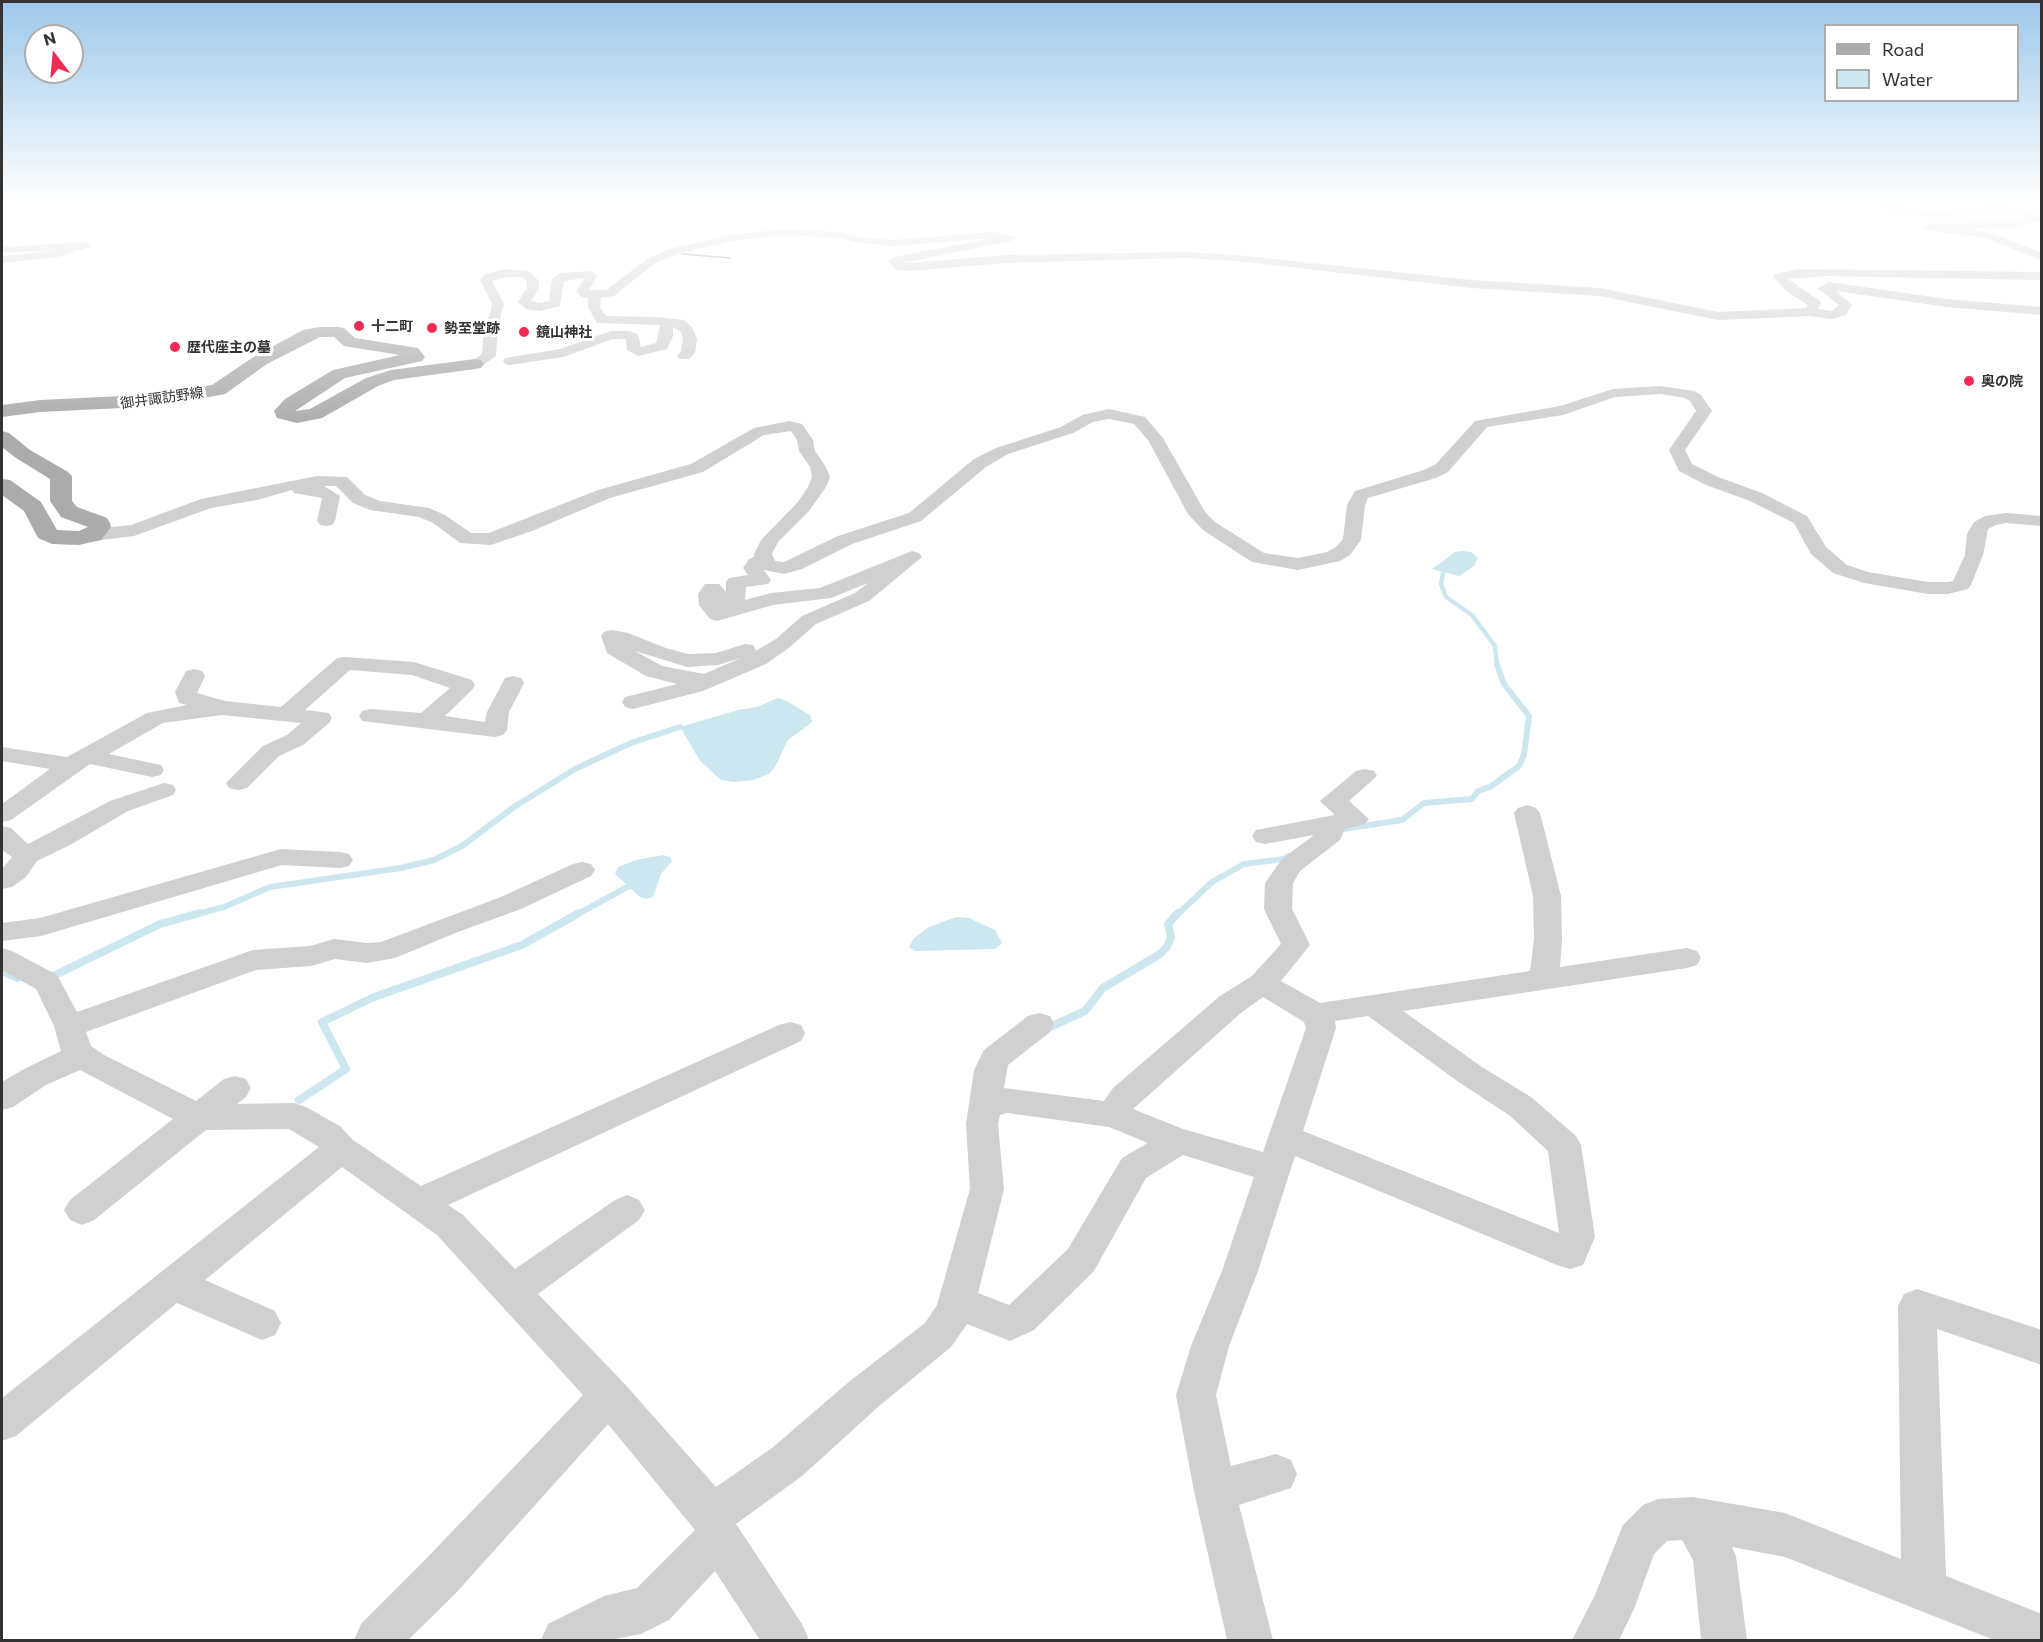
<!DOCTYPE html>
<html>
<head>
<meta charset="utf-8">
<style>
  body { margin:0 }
  #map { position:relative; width:2043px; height:1642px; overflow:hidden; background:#fff; font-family:Commissioner,sans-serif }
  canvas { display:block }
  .frame { position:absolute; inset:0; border:3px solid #333; pointer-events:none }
  .legend { position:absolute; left:1824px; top:24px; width:195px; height:78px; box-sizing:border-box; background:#fff; border:2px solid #adadad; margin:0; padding:8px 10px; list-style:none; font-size:18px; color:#333 }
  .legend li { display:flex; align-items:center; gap:12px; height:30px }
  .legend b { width:30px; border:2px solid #adadad }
  .north { position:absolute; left:24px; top:24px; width:60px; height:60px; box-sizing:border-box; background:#fff; border:2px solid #adadad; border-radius:50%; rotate:344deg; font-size:16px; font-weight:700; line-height:24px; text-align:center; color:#333 }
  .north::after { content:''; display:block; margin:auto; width:21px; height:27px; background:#f32b53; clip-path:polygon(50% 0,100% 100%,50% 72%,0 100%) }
</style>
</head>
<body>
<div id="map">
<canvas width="2043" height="1642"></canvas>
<div class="frame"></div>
<ul class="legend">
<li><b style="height:8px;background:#ababab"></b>Road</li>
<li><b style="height:16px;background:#cce7f0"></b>Water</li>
</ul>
<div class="north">N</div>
</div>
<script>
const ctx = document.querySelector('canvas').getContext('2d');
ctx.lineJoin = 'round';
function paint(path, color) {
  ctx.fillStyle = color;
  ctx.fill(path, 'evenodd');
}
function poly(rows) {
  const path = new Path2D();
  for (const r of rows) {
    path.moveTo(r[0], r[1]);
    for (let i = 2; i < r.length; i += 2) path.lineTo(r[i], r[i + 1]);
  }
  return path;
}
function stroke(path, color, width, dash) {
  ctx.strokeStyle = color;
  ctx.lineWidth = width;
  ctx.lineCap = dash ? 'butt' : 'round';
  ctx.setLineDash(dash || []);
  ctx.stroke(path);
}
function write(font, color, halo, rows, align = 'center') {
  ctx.font = font + ' Commissioner,"Noto Sans JP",sans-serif';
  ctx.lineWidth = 6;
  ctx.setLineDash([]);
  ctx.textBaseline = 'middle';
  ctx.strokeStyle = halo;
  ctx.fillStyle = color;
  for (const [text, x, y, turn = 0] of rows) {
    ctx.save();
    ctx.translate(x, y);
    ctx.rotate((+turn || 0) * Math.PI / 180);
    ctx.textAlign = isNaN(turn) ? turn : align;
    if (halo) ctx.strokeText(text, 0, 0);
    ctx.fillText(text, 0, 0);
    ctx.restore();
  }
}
const water = poly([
  [1462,551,1471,552,1478,558,1474,566,1459,576,1432,569,1455,552],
  [778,698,787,701,811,716,812,722,788,740,775,767,769,774,753,780,733,782,721,780,700,761,680,727,738,710,757,707],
  [663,855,670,857,672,861,661,874,653,897,646,899,640,897,615,874,618,867,636,860],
  [956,917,969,918,995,930,1002,943,995,949,915,951,909,947,914,938,929,927]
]);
const streamFar2 = poly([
  [1443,573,1441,584,1446,597,1472,615,1495,646,1497,666]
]);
const streamFar1 = poly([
  [1337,830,1402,820,1424,803,1472,799,1478,791,1490,787,1519,766,1524,755,1529,716,1504,684,1497,665],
  [194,915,224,907,270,887,401,868,434,860,462,846,514,807,575,769,631,743,680,727],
  [576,915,629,886],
  [1177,915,1212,882,1244,864,1284,859,1288,856]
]);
const stream = poly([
  [2,971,17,978],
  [51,977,160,924,200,913],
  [1048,1028,1085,1011,1103,988,1160,954,1167,947,1171,937,1168,924,1178,913],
  [299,1100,346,1069,322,1022,374,997,522,945,579,913]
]);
const minor = poly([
  [1872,202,1886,202,1925,211,1953,210,1989,204,2025,208,2041,217,2041,221,2013,228,1969,229,1991,233,2042,253,2042,260,1985,238,1926,230,1921,227,1926,224,2013,222,2028,218,2018,213,1989,210,1953,216,1925,217,1889,210,1872,202],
  [784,229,839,232,860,237,893,240,993,232,1015,236,1017,238,1011,241,903,263,909,263,1006,255,1184,252,1237,255,1472,280,1600,288,1718,312,1806,308,1808,305,1789,293,1773,277,1775,274,1798,269,2042,272,2042,280,1825,276,1788,279,1820,301,1821,304,1818,309,1832,311,1839,305,1817,288,1829,282,1947,299,2042,307,2042,315,1947,307,1836,291,1852,305,1846,315,1833,319,1810,316,1718,320,1600,296,1472,288,1237,261,1184,258,1006,263,909,271,895,269,888,261,894,257,992,238,893,246,860,243,839,238,784,235,731,241,677,254,655,263,614,296,601,298,600,307,606,316,659,317,684,320,692,327,697,339,695,353,689,359,679,359,677,356,681,351,683,339,681,332,673,327,673,336,667,349,638,356,627,350,626,339,613,339,563,357,510,365,505,364,503,361,505,358,560,349,611,331,629,331,638,334,641,347,656,343,660,325,597,323,588,307,588,298,582,297,576,292,584,278,564,281,560,306,540,311,526,309,518,302,527,288,527,282,522,277,506,277,492,281,504,304,498,326,496,356,480,367,470,367,468,364,482,354,484,326,491,311,492,304,480,280,485,274,506,269,529,271,539,281,539,288,531,301,540,303,549,301,552,279,560,273,592,271,597,276,589,290,606,290,647,259,669,249,731,235,784,229],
  [85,242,91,245,89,247,58,257,2,263,2,256,58,250,2,253,2,247,85,242],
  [1660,386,1694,391,1701,395,1712,411,1685,450,1692,464,1718,477,1762,493,1807,516,1826,547,1847,565,1868,572,1928,582,1948,582,1953,581,1965,555,1967,534,1974,522,1985,516,2006,513,2042,516,2042,526,2006,523,1996,525,1988,529,1983,555,1971,585,1968,589,1948,594,1928,594,1864,583,1833,573,1811,554,1794,523,1750,501,1706,485,1679,471,1669,450,1696,411,1690,401,1685,398,1660,394,1615,397,1563,415,1487,427,1448,472,1436,478,1368,498,1365,505,1361,540,1350,555,1340,561,1298,570,1252,562,1203,530,1188,514,1148,440,1134,424,1109,419,1093,422,1073,433,1008,454,986,467,921,521,852,544,802,569,784,574,764,570,771,580,768,584,746,587,745,600,771,593,820,588,912,551,919,553,922,557,869,601,816,624,790,647,766,664,703,691,633,709,625,707,622,702,625,697,677,684,646,676,607,653,601,636,604,632,611,630,628,633,666,648,688,654,716,653,745,644,753,645,756,650,754,652,776,639,802,616,855,593,868,583,831,598,773,605,717,621,710,619,699,605,698,594,705,584,719,584,726,592,726,582,729,578,748,575,743,568,749,559,754,557,754,554,761,540,797,503,808,487,812,477,810,467,799,451,797,440,791,431,764,435,703,472,610,498,532,531,491,545,460,543,433,523,419,517,370,510,353,503,336,486,324,486,340,496,335,521,332,525,326,526,320,525,317,521,322,498,294,493,292,490,257,500,211,508,134,536,93,541,86,539,84,535,86,531,93,529,131,525,201,499,317,476,347,477,365,495,380,501,429,508,445,515,471,533,489,533,598,490,691,464,754,428,789,421,802,424,813,440,815,451,826,467,830,477,826,487,809,511,778,542,772,554,775,561,784,562,838,536,909,513,974,459,996,448,1061,427,1082,415,1109,409,1145,417,1163,438,1205,512,1215,522,1264,553,1298,558,1327,552,1336,547,1343,539,1347,505,1355,491,1424,470,1436,464,1475,421,1560,406,1613,389,1660,386],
  [635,651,687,667,718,665,741,658,704,674,662,666,635,651],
  [345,657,414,662,472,680,475,685,472,690,445,716,485,722,487,712,505,678,513,676,521,678,524,683,509,712,507,730,503,735,495,737,362,721,359,716,362,711,370,709,421,713,450,688,412,675,350,670,305,710,329,713,332,718,329,723,303,745,279,756,247,788,238,790,229,788,226,783,263,746,287,735,301,723,222,715,163,723,109,754,161,765,164,770,161,775,152,777,90,764,11,820,2,822,2,804,50,769,2,761,2,747,67,757,147,713,187,705,179,703,175,692,186,671,194,669,202,671,205,676,197,693,225,701,281,707,337,658,345,657],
  [1365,769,1374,771,1377,776,1349,801,1369,819,1365,824,1345,829,1340,840,1300,871,1293,883,1292,909,1310,945,1281,981,1320,1003,1530,971,1534,939,1533,896,1514,813,1518,808,1527,805,1536,808,1540,813,1561,896,1562,939,1560,967,1687,948,1697,951,1701,958,1697,965,1687,968,1403,1011,1482,1067,1531,1097,1576,1136,1581,1145,1595,1237,1583,1265,1570,1269,1557,1265,1295,1156,1258,1271,1229,1346,1216,1395,1231,1466,1276,1454,1291,1460,1297,1474,1291,1488,1239,1505,1273,1640,1227,1640,1194,1491,1176,1395,1191,1346,1222,1271,1254,1177,1183,1155,1146,1178,1094,1271,1034,1330,1010,1341,967,1324,951,1347,878,1407,802,1476,736,1524,802,1624,809,1640,760,1640,715,1571,669,1620,641,1634,610,1640,541,1640,548,1624,604,1596,637,1588,695,1530,608,1424,455,1594,408,1640,354,1640,361,1624,423,1562,583,1395,437,1235,342,1167,205,1280,275,1311,281,1323,275,1335,262,1340,177,1303,16,1436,2,1441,2,1398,319,1147,289,1129,206,1130,94,1220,82,1225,70,1220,64,1210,70,1200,173,1119,80,1070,46,1085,13,1107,2,1110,2,1082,24,1069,61,1051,54,1026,36,989,2,970,2,948,12,951,57,975,77,1012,253,950,310,946,334,939,367,943,381,942,501,897,573,864,582,862,591,864,595,870,591,876,521,909,458,932,395,958,367,963,335,959,311,966,256,970,86,1032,91,1046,104,1055,196,1101,224,1079,235,1076,246,1079,251,1088,246,1097,237,1104,294,1103,306,1107,340,1126,353,1140,421,1186,779,1025,790,1022,801,1025,805,1033,801,1041,448,1205,463,1215,515,1269,615,1200,627,1195,639,1200,645,1210,639,1220,538,1294,623,1382,716,1487,772,1448,850,1381,925,1323,937,1305,970,1189,966,1124,974,1070,984,1050,1028,1016,1039,1013,1050,1016,1054,1024,1050,1032,1008,1065,1004,1088,1104,1101,1113,1088,1220,996,1252,976,1281,944,1264,909,1265,883,1282,859,1314,835,1265,844,1256,842,1252,836,1256,830,1335,815,1320,801,1356,771,1365,769],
  [1263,997,1304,1022,1306,1028,1263,1152,1183,1129,1133,1109,1242,1012,1263,997],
  [1368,1016,1460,1083,1509,1115,1548,1151,1559,1233,1303,1131,1336,1028,1335,1021,1368,1016],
  [1007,1113,1109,1127,1148,1143,1122,1158,1068,1249,1009,1305,978,1293,1004,1189,998,1124,1000,1115,1007,1113],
  [164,783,173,785,176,790,173,795,128,811,70,845,37,861,26,877,12,887,2,889,2,869,12,857,2,850,2,826,11,828,28,844,110,801,164,783],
  [281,849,340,852,349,854,353,860,349,866,340,868,282,865,41,936,2,941,2,923,40,918,281,849],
  [1917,1289,2042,1330,2042,1365,1937,1329,1946,1576,2042,1614,2042,1640,1994,1640,1785,1557,1732,1547,1736,1556,1747,1640,1701,1640,1693,1560,1682,1540,1667,1541,1654,1554,1634,1609,1619,1640,1572,1640,1595,1595,1623,1525,1643,1505,1658,1499,1693,1497,1785,1513,1901,1559,1898,1306,1904,1294,1917,1289]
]);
const major = poly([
  [320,327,338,327,344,328,355,338,418,348,425,357,422,361,345,378,295,411,310,409,366,378,391,370,475,359,481,360,484,364,481,368,475,369,394,380,378,386,322,418,297,423,277,418,274,411,285,399,333,370,400,355,350,347,344,346,334,337,320,337,267,364,225,394,162,406,40,412,2,417,2,405,40,400,162,394,212,385,255,356,303,330,320,327],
  [2,431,9,433,30,450,68,472,72,476,72,501,77,507,107,518,110,523,111,527,101,540,79,545,52,544,38,538,24,511,2,495,2,479,10,480,41,502,57,530,79,531,88,527,61,517,50,501,50,479,16,458,2,447,2,431]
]);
const tram = poly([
  [682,254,730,258]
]);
const markers = [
  [359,326,6,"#f32b53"],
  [432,328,6,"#f32b53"],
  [524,332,6,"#f32b53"],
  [175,347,6,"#f32b53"],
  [1969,381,6,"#f32b53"]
];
const farPoinames = [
  ["十二町",371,326],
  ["勢至堂跡",444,328],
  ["鏡山神社",536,332],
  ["歴代座主の墓",187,347],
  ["奥の院",1981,381]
];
const farStreetnames = [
  ["御井諏訪野線",162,398,-8]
];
paint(water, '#cce7f0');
stroke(streamFar2, '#cce7f0', 4.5);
stroke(streamFar1, '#cce7f0', 6);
stroke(stream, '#cce7f0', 8);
paint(minor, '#d0d0d0');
paint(major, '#ababab');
stroke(tram, '#888', 1.5);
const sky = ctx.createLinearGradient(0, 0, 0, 432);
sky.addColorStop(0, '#9dc8eb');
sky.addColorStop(0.47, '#fff');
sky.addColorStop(1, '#ffffff00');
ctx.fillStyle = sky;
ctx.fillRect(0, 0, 2043, 432);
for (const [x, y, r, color] of markers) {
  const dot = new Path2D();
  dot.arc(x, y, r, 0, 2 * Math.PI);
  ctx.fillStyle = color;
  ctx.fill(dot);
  stroke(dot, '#fff', 2);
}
write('bold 14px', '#333', '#fff', farPoinames, 'left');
write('14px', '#333', '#fff', farStreetnames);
</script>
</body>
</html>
